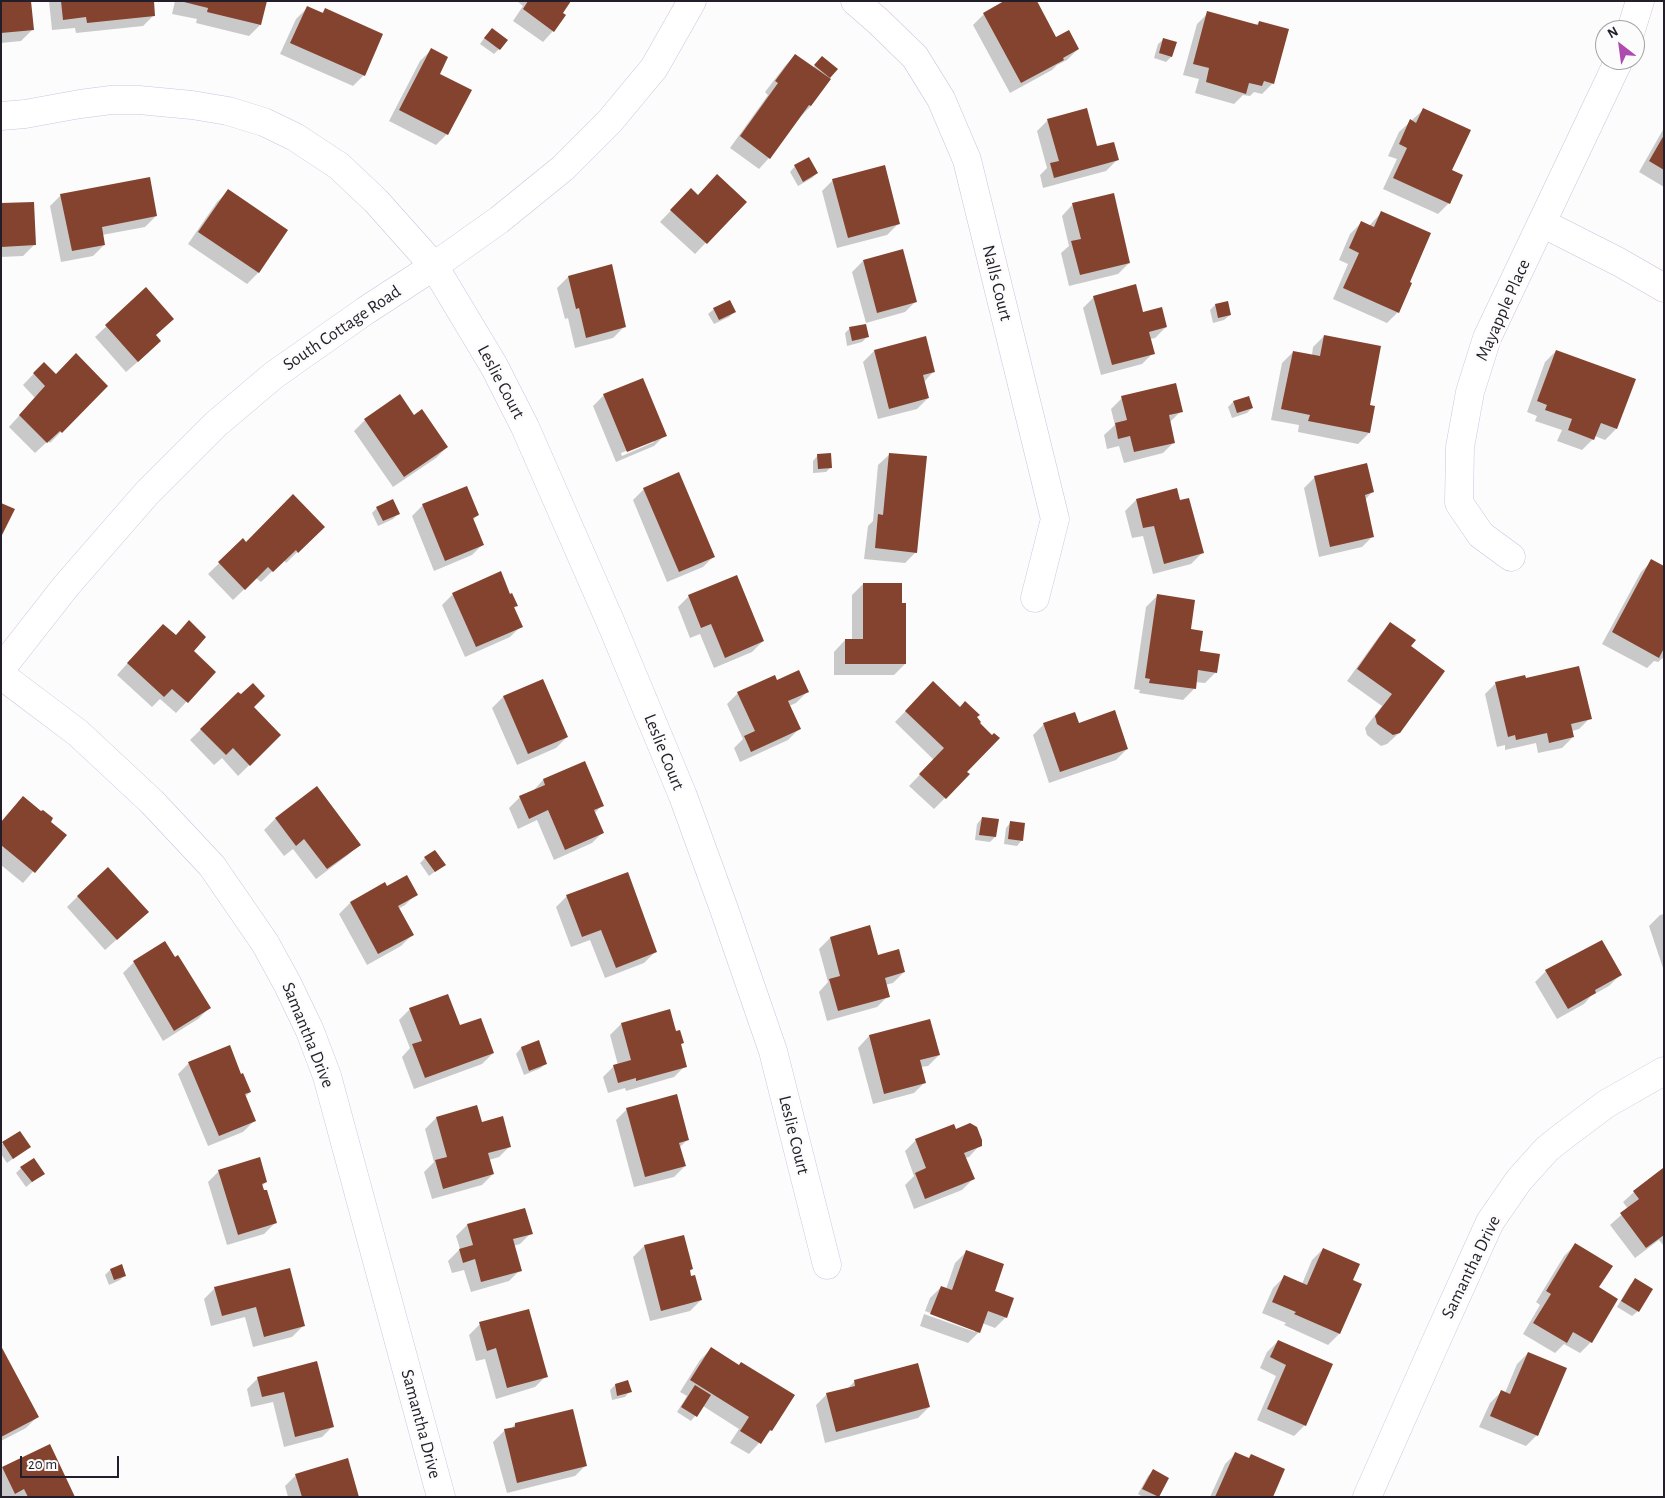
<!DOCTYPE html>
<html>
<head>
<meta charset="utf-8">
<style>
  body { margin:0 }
  #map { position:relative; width:1665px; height:1498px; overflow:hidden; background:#fcfcfc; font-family:"Alegreya Sans",sans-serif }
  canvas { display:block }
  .frame { position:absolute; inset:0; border:2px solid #231e29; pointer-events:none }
  .north { position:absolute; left:1595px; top:20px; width:50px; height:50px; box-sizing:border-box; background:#fcfcfc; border:1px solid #a5a3a8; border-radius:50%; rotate:330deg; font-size:14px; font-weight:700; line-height:20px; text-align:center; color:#231e29 }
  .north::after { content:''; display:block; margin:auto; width:18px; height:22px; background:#ae4bb1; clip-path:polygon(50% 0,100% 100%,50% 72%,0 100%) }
  .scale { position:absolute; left:20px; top:1456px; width:99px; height:22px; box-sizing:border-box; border:2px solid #231e29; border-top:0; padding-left:6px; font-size:15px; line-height:18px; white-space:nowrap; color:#231e29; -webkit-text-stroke:4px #fcfcfc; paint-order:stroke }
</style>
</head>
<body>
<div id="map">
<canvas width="1665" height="1498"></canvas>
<div class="frame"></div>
<div class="north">N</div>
<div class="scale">20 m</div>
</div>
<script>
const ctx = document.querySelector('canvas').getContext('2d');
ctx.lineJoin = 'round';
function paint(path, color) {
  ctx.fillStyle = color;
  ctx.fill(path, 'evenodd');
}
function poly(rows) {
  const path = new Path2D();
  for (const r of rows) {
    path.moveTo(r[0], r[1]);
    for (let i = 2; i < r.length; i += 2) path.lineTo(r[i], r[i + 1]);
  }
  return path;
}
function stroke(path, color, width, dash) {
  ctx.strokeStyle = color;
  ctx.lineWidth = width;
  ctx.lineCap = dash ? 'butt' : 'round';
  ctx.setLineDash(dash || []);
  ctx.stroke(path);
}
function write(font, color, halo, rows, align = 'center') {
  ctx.font = font + ' "Alegreya Sans",sans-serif';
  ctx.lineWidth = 5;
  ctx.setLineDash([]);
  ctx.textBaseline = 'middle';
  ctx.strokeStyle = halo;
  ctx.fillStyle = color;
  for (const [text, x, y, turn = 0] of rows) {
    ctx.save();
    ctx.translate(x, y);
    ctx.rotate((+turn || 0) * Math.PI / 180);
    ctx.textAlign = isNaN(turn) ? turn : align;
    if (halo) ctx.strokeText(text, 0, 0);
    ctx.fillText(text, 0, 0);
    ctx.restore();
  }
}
const shadow = poly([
  [1,1,32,30,21,41,1,43],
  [49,1,152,1,154,15,143,26,76,33,75,28,52,30],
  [175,1,265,1,260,25,249,36,196,23,197,19,172,14],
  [517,1,570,1,561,13,553,31,543,42,513,21,523,6],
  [307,8,321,14,325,9,364,75,353,86,280,54,296,19],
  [1208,13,1256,25,1259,22,1273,83,1262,94,1254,92,1250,96,1243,95,1234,104,1195,93,1199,79,1183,75,1197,24],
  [984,14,1055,38,1078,49,1067,60,1057,65,1052,70,1010,93,973,25],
  [487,34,499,49,494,54,480,44],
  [1164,39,1176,43,1171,57,1166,62,1154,58,1158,44],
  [431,50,438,74,447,134,436,145,389,121,420,61],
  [795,55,813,68,822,58,836,69,828,79,811,106,800,117,769,158,759,169,730,148,768,95,765,92,785,66],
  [1423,110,1449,203,1438,214,1383,189,1397,159,1388,156,1399,132],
  [1048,120,1096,148,1117,160,1106,171,1043,188,1040,175,1047,168,1037,131],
  [1664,128,1664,187,1639,172],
  [795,166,817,173,812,178,798,186,790,172],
  [833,180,898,224,887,235,837,248,822,191],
  [228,191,286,231,258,273,247,284,188,244,217,202],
  [61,195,156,216,145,227,102,235,104,245,93,256,61,262,50,206],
  [697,196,745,202,695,254,660,222,680,201],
  [1073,204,1129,263,1118,274,1069,286,1061,253,1069,246,1062,216],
  [1,205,34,245,23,256,1,257],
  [1382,212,1408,283,1398,312,1387,323,1333,299,1348,264,1339,260,1350,234,1361,223,1369,226],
  [863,261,916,301,905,312,866,323,852,272],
  [568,277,624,327,613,338,575,348,568,318,565,319,557,288],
  [146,289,155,335,149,352,126,372,95,337],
  [1094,297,1143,314,1166,327,1155,338,1150,339,1153,353,1142,364,1101,375,1083,308],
  [1227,303,1230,315,1224,320,1213,323,1210,310,1215,305],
  [714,309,734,312,729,317,714,324,708,314],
  [850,328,867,337,862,342,847,346,845,333],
  [1324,336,1369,406,1369,433,1358,444,1298,432,1299,425,1271,420,1282,363,1293,352,1312,355,1313,347],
  [874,351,934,371,924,382,928,398,917,409,878,419,863,362],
  [1556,351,1616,429,1605,440,1595,436,1593,439,1582,450,1557,441,1562,430,1535,421,1537,416,1527,412,1545,362],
  [44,363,56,375,106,386,50,443,48,441,35,453,9,427,35,398,23,385],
  [604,395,665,435,654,446,616,462,593,406],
  [654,440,654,442,622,456,621,453],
  [1122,398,1181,411,1170,422,1174,442,1163,453,1124,463,1119,446,1107,449,1104,435,1115,425,1111,409],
  [1233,402,1252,408,1247,413,1232,418,1228,407],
  [414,416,447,447,436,458,393,487,354,431,365,420],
  [890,454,916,552,905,563,864,559,868,526,873,521,878,465],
  [818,455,831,467,826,472,813,473,813,461],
  [1315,477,1372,492,1365,500,1373,536,1362,547,1319,557,1304,488],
  [644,489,714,556,703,567,667,582,633,500],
  [1136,500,1179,502,1202,553,1191,564,1153,574,1143,536,1132,538,1125,511],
  [423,505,478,515,473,520,483,544,472,555,434,571,412,516],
  [377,508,398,514,393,519,378,526,372,513],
  [323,527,286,563,284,560,261,582,256,578,233,600,208,574,243,540,246,544],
  [1652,561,1664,567,1664,657,1658,662,1654,661,1647,668,1602,644,1641,572],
  [863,584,905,664,894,675,834,675,834,652,845,640,852,640,852,595],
  [453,594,510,595,516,606,513,609,521,626,510,637,465,657,442,605],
  [689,596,763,641,752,652,714,668,700,634,690,638,678,607],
  [1157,596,1189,630,1199,652,1216,672,1205,683,1195,682,1194,689,1183,700,1139,693,1140,690,1134,689,1146,607],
  [1391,624,1409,646,1399,733,1387,744,1381,746,1367,735,1365,728,1382,706,1347,681,1380,635],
  [152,636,192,651,214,672,176,713,160,699,152,707,117,675],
  [542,680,567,737,556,748,517,765,492,708,503,697],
  [1525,680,1590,718,1579,729,1572,731,1573,737,1562,748,1538,753,1536,743,1505,750,1505,745,1497,747,1485,694,1496,683],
  [776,682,807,692,796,703,789,706,799,729,788,740,740,762,734,748,743,739,727,704,738,693],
  [238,693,280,735,238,776,222,758,214,765,190,740],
  [922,694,960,709,975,717,965,772,968,775,934,809,909,786,934,760,895,722],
  [1044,724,1078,724,1127,749,1116,760,1049,783,1033,735],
  [584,763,602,805,595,813,603,832,592,843,554,860,537,820,518,829,509,808,520,797,533,791,543,780],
  [317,788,359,844,348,855,316,879,293,849,284,856,264,830,275,819],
  [23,797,65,835,23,883,1,865,1,822],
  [982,818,995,837,990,842,975,840,977,824],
  [1011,822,1022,840,1017,846,1004,844,1006,828],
  [425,858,444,865,429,876,420,863],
  [385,884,387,887,416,894,405,905,398,909,412,935,401,946,367,965,339,914,350,903],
  [78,896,136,922,105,950,67,907],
  [567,896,655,952,644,963,605,978,590,940,571,947,556,907],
  [1664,914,1664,971,1649,926,1660,915],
  [830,938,877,956,904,972,893,983,885,985,888,996,877,1007,827,1021,819,992,828,982,819,949],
  [134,962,209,1008,198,1019,163,1041,123,973],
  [1546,971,1620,975,1609,986,1591,996,1584,1004,1557,1019,1535,982],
  [410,1009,459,1027,493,1053,482,1064,414,1089,402,1057,410,1048,399,1020],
  [669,1011,675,1033,682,1043,680,1045,685,1066,674,1077,626,1091,625,1088,608,1093,603,1077,614,1066,618,1065,610,1035,621,1024],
  [930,1020,939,1055,928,1066,921,1067,925,1082,914,1093,873,1104,858,1048,869,1036],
  [538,1042,546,1063,541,1068,524,1075,516,1054,521,1048],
  [189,1063,241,1076,250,1092,245,1097,254,1121,243,1132,208,1146,178,1074],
  [627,1109,688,1139,679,1148,685,1166,674,1177,634,1187,616,1120],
  [436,1118,481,1123,510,1146,499,1157,489,1160,493,1174,482,1185,432,1199,424,1172,434,1162,425,1129],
  [956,1130,980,1145,969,1157,965,1158,973,1179,962,1190,914,1209,905,1185,914,1176,905,1151,916,1140],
  [19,1133,29,1147,7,1163,1,1154,1,1145],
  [21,1168,43,1173,26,1187,16,1173],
  [1662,1169,1664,1246,1659,1240,1635,1258,1610,1225,1628,1209,1623,1202,1634,1192],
  [219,1171,266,1182,262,1186,275,1223,264,1234,227,1245,208,1182],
  [467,1225,531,1233,520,1244,513,1246,520,1270,509,1281,471,1292,464,1270,452,1273,448,1261,460,1249,456,1236],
  [683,1237,692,1269,689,1272,701,1300,690,1311,650,1321,633,1257,644,1246],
  [1575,1245,1598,1288,1591,1342,1580,1353,1564,1344,1555,1353,1523,1334,1540,1305,1536,1302,1564,1256],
  [1323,1249,1352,1280,1339,1334,1328,1345,1284,1325,1286,1323,1262,1313,1273,1288,1284,1277,1302,1284,1312,1260],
  [966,1252,994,1292,1006,1317,995,1328,982,1323,979,1332,968,1343,920,1326,924,1314,975,1332,975,1329,925,1311,930,1298,941,1287,946,1289,955,1263],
  [110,1270,125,1275,120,1280,109,1285,105,1275],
  [1636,1280,1638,1311,1632,1316,1617,1307,1630,1285],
  [215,1288,303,1326,292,1337,253,1347,245,1317,211,1326,204,1299],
  [480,1324,546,1376,535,1387,496,1399,485,1359,476,1361,469,1335],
  [1278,1341,1331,1364,1305,1425,1294,1436,1257,1420,1276,1376,1260,1368,1267,1352],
  [1,1349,37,1417,26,1428,1,1441],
  [711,1349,771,1430,749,1454,730,1443,739,1429,703,1406,691,1421,677,1412,687,1396,680,1392,700,1360],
  [1528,1353,1537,1435,1526,1446,1479,1427,1490,1403,1501,1392,1505,1393,1517,1364],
  [316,1363,333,1426,322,1437,284,1447,273,1402,251,1407,247,1389,258,1378],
  [854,1382,929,1407,918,1418,825,1443,816,1405,827,1394,847,1389],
  [615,1385,630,1391,625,1397,612,1400,610,1390],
  [515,1424,586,1465,575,1476,507,1493,493,1442,504,1431,511,1429],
  [1236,1453,1271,1497,1210,1497,1225,1464],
  [3,1468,73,1497,1,1497,1,1469],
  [1153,1471,1168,1478,1158,1497,1143,1497,1138,1494,1148,1476],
  [296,1475,358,1497,288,1497,285,1486]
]);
const building = poly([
  [1,1,31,1,34,30,1,33],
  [61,1,154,1,155,16,87,23,86,17,63,20],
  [180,1,267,1,261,25,207,12,208,8],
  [528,1,571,1,563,13,566,15,554,32,523,9],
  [1004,1,1037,1,1056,37,1069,30,1079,49,1063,58,1064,60,1021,83,983,13],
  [307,6,323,13,325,8,383,34,365,76,290,43],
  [1207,11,1258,25,1259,21,1289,29,1274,84,1264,81,1262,86,1249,83,1246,94,1206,82,1209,68,1193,64],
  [492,28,508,40,500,50,484,38],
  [1163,38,1177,42,1172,57,1159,53],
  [431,48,448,57,440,74,472,90,448,135,399,110],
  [795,54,831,79,811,106,809,105,770,159,740,136,778,83,775,81],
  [822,56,838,69,830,78,814,65],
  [1087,108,1097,146,1114,142,1119,160,1054,178,1050,163,1059,161,1047,119],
  [1423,108,1471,130,1452,170,1463,175,1450,204,1393,178,1407,148,1399,144,1410,119,1416,123],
  [1664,135,1664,170,1649,161],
  [809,157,818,173,803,182,794,165],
  [885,165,900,224,848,238,832,179],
  [717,174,747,202,707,244,670,210,691,188,698,195],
  [150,177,157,216,102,227,105,245,72,251,60,194],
  [228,189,288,230,259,273,198,232],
  [1114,193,1130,263,1080,275,1071,241,1081,239,1072,203],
  [34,202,36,245,1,247,1,203],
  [1381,211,1431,233,1410,282,1412,283,1399,313,1343,288,1359,253,1349,248,1361,221,1374,227],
  [903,249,917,302,877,313,863,260],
  [612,264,626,327,586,338,579,308,576,309,568,276],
  [1136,284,1143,312,1162,307,1167,327,1149,332,1155,354,1112,365,1093,296],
  [146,287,174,319,156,335,161,341,138,362,105,325],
  [730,300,736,312,719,320,713,308],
  [1228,301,1231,315,1218,318,1215,304],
  [866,324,869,337,852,341,849,327],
  [1324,335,1381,346,1370,405,1375,406,1370,433,1308,421,1310,415,1281,409,1293,351,1320,356],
  [926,336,935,372,923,375,929,398,889,409,874,350],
  [1556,350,1636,379,1617,429,1601,423,1594,440,1568,430,1572,419,1545,410,1547,405,1537,401],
  [76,353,108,386,62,433,60,431,47,443,19,415,45,386,33,373,44,362,56,374],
  [643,378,667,436,627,452,603,394],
  [1176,383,1183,412,1169,415,1175,443,1134,452,1130,436,1118,439,1115,423,1127,420,1121,396],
  [400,394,414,415,422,409,448,447,404,477,364,419],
  [1249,396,1253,408,1237,413,1233,401],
  [831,453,832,468,818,469,817,454],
  [889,453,927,456,917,553,875,548,878,514,883,515],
  [1367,463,1374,492,1365,495,1374,537,1330,547,1314,476],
  [679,472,715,557,679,572,643,488],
  [467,486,479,515,473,518,484,545,445,561,422,504],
  [1177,488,1180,500,1189,498,1204,553,1164,564,1154,526,1143,528,1136,499],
  [293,494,325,527,298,553,296,550,273,572,268,567,245,590,218,562,243,538,246,542],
  [393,499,400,514,383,521,376,507],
  [1,503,15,509,1,537],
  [1651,559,1664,566,1664,648,1659,658,1612,632],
  [501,571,510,594,512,593,518,606,514,607,523,627,476,647,452,593],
  [737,575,764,641,725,658,711,624,701,628,688,595],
  [863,583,902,583,902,603,906,603,906,664,845,664,845,639,863,639],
  [1157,594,1195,600,1191,629,1203,631,1200,651,1220,654,1217,673,1198,670,1196,689,1149,683,1150,679,1145,678],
  [189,620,206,637,194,651,216,672,188,703,172,689,164,697,127,663,163,624,176,635],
  [1390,622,1416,640,1411,646,1445,671,1400,733,1393,735,1377,724,1375,716,1392,694,1357,669],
  [1579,666,1592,719,1571,724,1574,737,1549,743,1547,733,1516,740,1515,735,1508,737,1495,682,1525,675,1526,678],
  [799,670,809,692,788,701,801,729,751,752,744,736,755,731,737,692,775,675,777,680],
  [543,679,568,737,528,754,503,696],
  [933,681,960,707,965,701,980,715,977,717,981,722,980,723,992,735,994,733,1000,738,967,772,970,774,946,799,919,774,944,748,905,711],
  [253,683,265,696,254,707,281,735,250,766,233,748,226,755,200,729,238,692,241,694],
  [1115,710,1128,749,1060,772,1043,723,1075,712,1079,723],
  [585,761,604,806,594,810,604,833,565,850,548,810,529,819,519,796,545,785,543,779],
  [317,786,361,845,327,869,304,839,296,846,275,818],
  [23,796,41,811,43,810,53,818,51,822,67,835,35,873,1,845,1,822],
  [982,817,999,819,996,837,979,835],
  [1010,821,1025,823,1023,841,1008,839],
  [435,850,446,865,435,872,424,857],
  [108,867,149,912,117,940,77,896],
  [628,872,657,952,616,968,601,930,582,937,566,895],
  [407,875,418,895,398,906,414,935,378,954,350,902,385,882,387,886],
  [870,925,878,955,899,949,905,972,885,978,890,997,838,1011,829,979,840,976,830,937],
  [1602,940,1622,975,1595,990,1596,993,1568,1009,1545,970],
  [165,941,175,957,178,955,211,1008,174,1031,133,961],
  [448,994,460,1025,481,1018,494,1053,425,1078,412,1044,422,1041,409,1008],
  [670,1009,676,1031,680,1030,684,1043,681,1044,687,1067,636,1081,636,1078,618,1083,613,1065,631,1060,621,1023],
  [930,1019,940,1055,920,1060,926,1083,884,1094,869,1035],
  [539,1040,547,1064,529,1071,521,1047],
  [230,1045,241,1074,243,1073,251,1092,245,1094,256,1121,219,1136,188,1062],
  [677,1094,689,1140,679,1143,686,1166,645,1177,626,1108],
  [477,1105,482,1122,503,1116,511,1147,488,1153,494,1174,443,1189,435,1160,447,1157,436,1117],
  [970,1123,977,1127,982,1140,982,1146,964,1153,975,1179,925,1199,915,1173,926,1168,915,1139,954,1124,956,1129],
  [20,1131,31,1147,13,1159,2,1142],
  [260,1157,267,1182,262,1184,264,1190,267,1190,277,1223,238,1235,218,1170],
  [34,1158,45,1174,32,1182,20,1167],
  [1663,1168,1664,1235,1646,1248,1620,1213,1639,1199,1633,1191],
  [525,1208,533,1234,513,1239,522,1271,481,1282,475,1259,463,1263,459,1249,473,1245,467,1224],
  [684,1235,693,1269,690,1270,691,1276,695,1275,702,1300,661,1311,644,1245],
  [1575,1243,1613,1266,1599,1287,1618,1299,1592,1343,1573,1332,1567,1343,1533,1323,1551,1294,1546,1291],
  [1323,1248,1360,1264,1353,1280,1362,1284,1340,1334,1294,1314,1296,1312,1272,1302,1284,1275,1307,1285],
  [966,1250,1004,1264,995,1291,1014,1298,1007,1318,988,1311,980,1333,930,1314,941,1286,952,1290],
  [122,1264,126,1276,114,1280,110,1269],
  [290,1268,305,1326,264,1337,256,1307,222,1316,214,1287],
  [1635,1278,1653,1289,1639,1312,1621,1301],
  [529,1309,548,1377,507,1388,496,1348,487,1351,479,1322],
  [1278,1340,1333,1364,1306,1426,1267,1409,1286,1365,1270,1357],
  [1,1346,39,1417,1,1437],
  [711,1347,739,1365,741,1362,795,1395,772,1431,770,1430,761,1444,740,1431,749,1417,690,1380],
  [1528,1352,1567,1368,1538,1436,1490,1416,1501,1390,1510,1394],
  [317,1361,334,1427,295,1437,284,1392,262,1397,257,1377],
  [918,1363,930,1407,836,1432,826,1393,855,1386,854,1380],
  [628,1380,632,1392,617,1396,615,1384],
  [695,1385,711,1395,697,1417,681,1407],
  [573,1409,587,1466,517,1483,504,1429,515,1427,515,1423],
  [50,1444,75,1497,28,1497,24,1489,15,1494,2,1467],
  [1235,1452,1249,1458,1251,1454,1285,1469,1273,1497,1215,1497],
  [348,1458,359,1497,302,1497,295,1474],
  [1153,1469,1169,1478,1159,1497,1142,1489]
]);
const street = poly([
  [855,1,879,22,915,57,941,99,967,160,1055,519,1035,598],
  [1631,30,1640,1],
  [1,116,25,114,80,104,111,100,139,100,192,105,228,111,264,122,295,137,339,166,376,201,434,266,494,366,525,427,611,623,683,796,724,909,773,1051,827,1265],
  [1542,223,1619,262,1664,288],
  [1511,557,1481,535,1459,503,1460,447,1470,392,1487,338,1619,60],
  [1,675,78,733,152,802,212,866,265,943,288,985,310,1031,327,1076,441,1497],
  [1367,1497,1433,1348,1490,1222,1519,1180,1547,1149,1562,1137,1606,1104,1664,1071]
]);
const secondary = poly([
  [1,669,66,586,147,493,216,424,274,375,365,311,434,266,499,220,563,168,610,121,654,68,692,1]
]);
const streetNames = [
  ["Nalls Court",997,283,76],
  ["Mayapple Place",1503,310,-66],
  ["South Cottage Road",342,328,-34],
  ["Leslie Court",501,382,62],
  ["Leslie Court",664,752,68],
  ["Samantha Drive",308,1035,68],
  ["Leslie Court",794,1135,76],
  ["Samantha Drive",1471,1267,-64],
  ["Samantha Drive",421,1424,75]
];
paint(shadow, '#0003');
paint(building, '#84432e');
stroke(street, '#d1c1df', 29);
stroke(secondary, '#d1c1df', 29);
stroke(street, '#fff', 28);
stroke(secondary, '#fff', 28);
write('18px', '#231e29', '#fcfcfc', streetNames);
</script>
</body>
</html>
